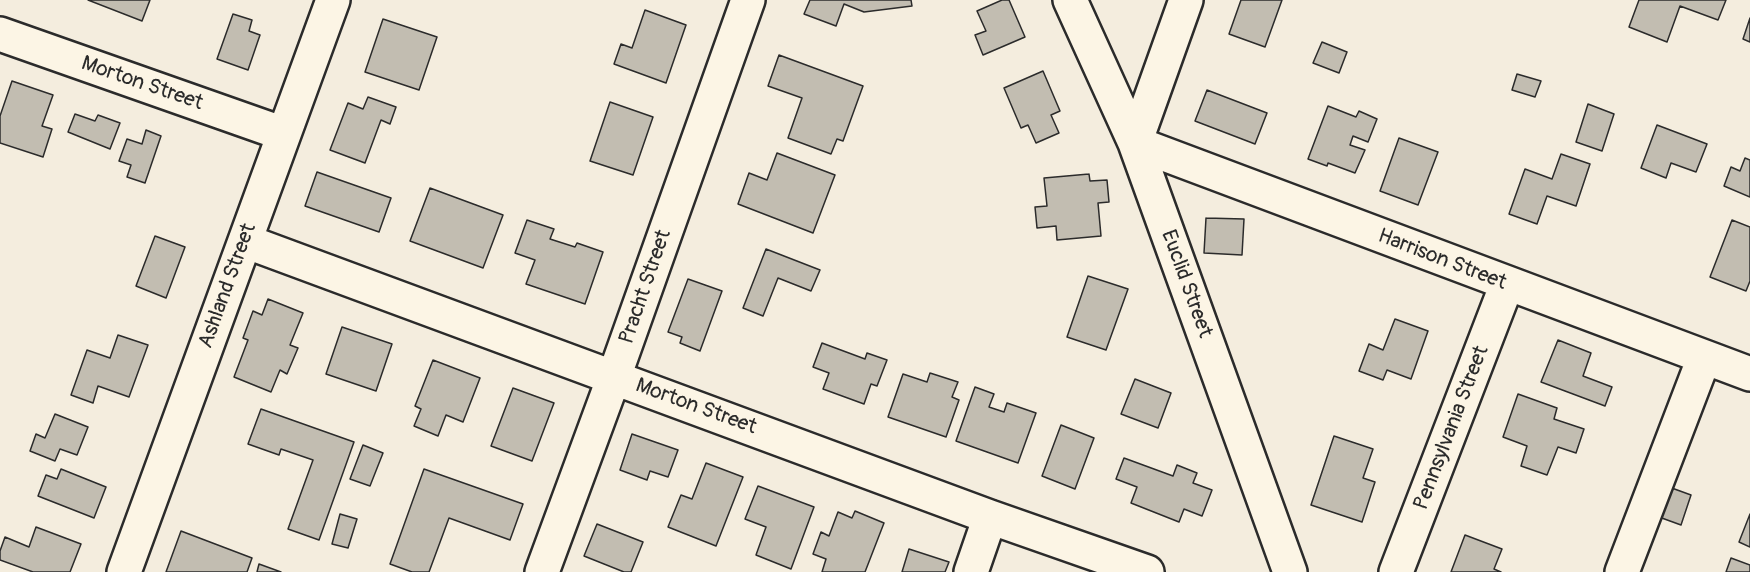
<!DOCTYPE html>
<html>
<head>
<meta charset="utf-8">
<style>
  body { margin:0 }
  canvas { display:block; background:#f4edde }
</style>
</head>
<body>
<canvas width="1750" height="572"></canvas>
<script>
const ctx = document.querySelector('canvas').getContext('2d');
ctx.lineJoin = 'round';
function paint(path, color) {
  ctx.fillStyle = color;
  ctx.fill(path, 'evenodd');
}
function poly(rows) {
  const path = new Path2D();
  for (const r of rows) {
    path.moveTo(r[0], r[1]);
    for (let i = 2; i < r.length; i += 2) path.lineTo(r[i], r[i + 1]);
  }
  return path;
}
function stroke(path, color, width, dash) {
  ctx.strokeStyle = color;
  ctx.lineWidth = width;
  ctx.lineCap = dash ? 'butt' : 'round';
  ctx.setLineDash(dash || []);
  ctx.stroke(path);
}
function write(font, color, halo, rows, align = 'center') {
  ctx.font = font + ' Pangolin,sans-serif';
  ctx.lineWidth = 4.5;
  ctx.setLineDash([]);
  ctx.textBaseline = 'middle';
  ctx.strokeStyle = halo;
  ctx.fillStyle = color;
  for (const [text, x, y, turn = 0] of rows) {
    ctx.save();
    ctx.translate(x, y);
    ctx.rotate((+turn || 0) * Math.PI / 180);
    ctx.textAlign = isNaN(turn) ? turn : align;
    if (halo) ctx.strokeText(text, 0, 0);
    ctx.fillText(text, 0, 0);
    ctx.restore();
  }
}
const building = poly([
  [88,0,150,0,142,21,88,0],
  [810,0,911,0,912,6,864,12,844,4,836,26,804,14,810,0],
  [1002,0,1009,0,1025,37,983,55,975,35,986,31,977,11,1002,0],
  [1241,0,1282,0,1265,47,1229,34,1241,0],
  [1639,0,1726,0,1718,20,1680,6,1667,42,1629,27,1639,0],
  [645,10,686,25,666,83,614,64,621,44,632,48,645,10],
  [233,14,252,20,249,31,260,35,248,70,217,59,233,14],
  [1750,18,1750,42,1743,39,1750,18],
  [383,19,437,37,419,90,365,72,383,19],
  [1322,42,1347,52,1339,73,1313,63,1322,42],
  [779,55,863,86,843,141,837,139,831,154,788,138,802,98,768,86,779,55],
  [1043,71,1060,111,1051,115,1059,133,1036,143,1028,125,1021,128,1004,88,1043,71],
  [1517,74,1541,81,1535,97,1512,90,1517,74],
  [12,81,53,95,42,126,52,129,43,157,0,143,0,116,12,81],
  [1207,90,1267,113,1255,144,1195,121,1207,90],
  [368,97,396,107,390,124,381,120,365,163,330,150,348,103,363,109,368,97],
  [610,102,653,117,633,175,590,161,610,102],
  [1588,104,1614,114,1602,151,1576,142,1588,104],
  [1328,106,1356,117,1359,111,1377,119,1368,142,1353,136,1350,145,1365,150,1355,173,1328,163,1327,166,1308,159,1328,106],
  [75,114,95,121,98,115,120,123,110,149,68,132,75,114],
  [1657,125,1707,144,1696,172,1671,163,1666,178,1641,168,1657,125],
  [146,130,161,136,145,183,127,177,131,165,119,161,127,139,142,144,146,130],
  [1399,138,1438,152,1418,205,1380,191,1399,138],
  [777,153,835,175,813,233,738,204,749,173,767,180,777,153],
  [1561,154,1590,164,1576,206,1547,196,1537,224,1509,214,1525,169,1552,179,1561,154],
  [1745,158,1750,160,1750,197,1724,186,1731,167,1740,171,1745,158],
  [317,172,391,198,379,232,305,206,317,172],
  [1089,174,1090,181,1107,180,1109,202,1098,203,1101,236,1057,240,1056,226,1037,228,1035,207,1047,206,1044,178,1089,174],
  [430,188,503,215,483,268,410,241,430,188],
  [1206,218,1244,219,1242,255,1204,253,1206,218],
  [527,220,554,229,550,239,575,247,577,243,603,252,585,304,526,284,535,260,515,253,527,220],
  [1732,220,1750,227,1750,281,1746,291,1710,277,1732,220],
  [155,236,185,247,166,298,136,286,155,236],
  [766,249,820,270,811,291,778,278,763,316,743,308,766,249],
  [1088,276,1128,289,1106,350,1067,337,1088,276],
  [688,279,722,291,700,351,680,343,682,337,668,332,688,279],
  [268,299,303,313,290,345,298,348,287,374,280,370,271,392,234,377,248,340,243,338,253,311,262,315,268,299],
  [1395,319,1428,331,1411,379,1387,370,1383,380,1359,371,1369,344,1383,350,1395,319],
  [342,327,392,344,376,391,326,374,342,327],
  [118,335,148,345,129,397,98,386,93,403,71,395,87,350,110,358,118,335],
  [1558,340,1591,353,1583,376,1612,387,1605,406,1541,382,1558,340],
  [822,343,865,359,867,353,887,360,877,386,871,384,864,404,823,389,829,373,813,367,822,343],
  [433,360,480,378,463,422,446,415,438,436,414,426,421,409,415,406,433,360],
  [930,373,958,382,952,397,959,400,946,437,888,417,903,374,927,382,930,373],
  [1135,379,1171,393,1158,428,1121,414,1135,379],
  [975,387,994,394,989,407,1004,412,1007,403,1036,413,1018,463,956,441,975,387],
  [513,388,554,403,532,461,491,446,513,388],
  [1518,394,1557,408,1554,419,1584,429,1576,453,1558,447,1547,475,1521,466,1527,446,1503,437,1518,394],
  [261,409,354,442,319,540,288,529,313,460,281,449,279,455,248,444,261,409],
  [55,414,88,427,77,455,60,449,55,461,30,451,36,434,45,438,55,414],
  [1061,425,1094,438,1075,489,1042,476,1061,425],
  [632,434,678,450,668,477,650,471,647,480,620,470,632,434],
  [1334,436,1373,449,1363,478,1375,482,1362,522,1311,505,1334,436],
  [363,445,383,453,370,486,350,479,363,445],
  [1124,458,1173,476,1177,465,1197,473,1193,483,1212,490,1202,516,1184,509,1179,522,1131,503,1137,487,1116,479,1124,458],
  [706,463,743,477,716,546,668,527,681,495,692,499,706,463],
  [61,469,106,487,94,518,38,496,46,475,57,479,61,469],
  [424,469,523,504,510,540,449,518,429,572,412,572,390,564,424,469],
  [758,486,814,507,791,569,756,555,766,527,745,519,758,486],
  [1669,487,1691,495,1681,525,1659,517,1669,487],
  [855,511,884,523,865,572,822,572,826,559,813,554,821,532,829,536,838,512,852,518,855,511],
  [340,514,357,519,348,548,332,544,340,514],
  [1750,514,1750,547,1739,542,1750,514],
  [597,524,643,542,631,572,624,572,584,556,597,524],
  [36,527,81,544,70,572,33,572,0,560,0,551,5,537,29,547,36,527],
  [181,531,252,558,247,572,166,572,181,531],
  [1465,535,1502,549,1494,569,1501,572,1451,572,1465,535],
  [909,549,949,562,945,572,902,572,909,549],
  [1731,558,1750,565,1750,572,1726,572,1731,558],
  [259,564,281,572,257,572,259,564]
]);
const minor = poly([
  [1070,0,1135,143,1290,572],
  [1186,0,1135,143,1750,374],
  [0,34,284,134],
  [245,241,990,517,1147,572],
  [124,572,333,0],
  [542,572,614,377,748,0],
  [971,572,990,517],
  [1396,572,1507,284],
  [1622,572,1704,358]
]);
const streetNames = [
  ["Morton Street",142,84,19],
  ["Harrison Street",1442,260,21],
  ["Euclid Street",1186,284,70],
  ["Ashland Street",228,286,-70],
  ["Pracht Street",646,287,-71],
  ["Morton Street",696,407,20],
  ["Pennsylvania Street",1452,428,-69]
];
paint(building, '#c2bdb1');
stroke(building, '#2b2b2b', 1.5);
stroke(minor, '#2b2b2b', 38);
stroke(minor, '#fcf5e5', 33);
write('21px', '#2b2b2b', '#fcf5e5', streetNames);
</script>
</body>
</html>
